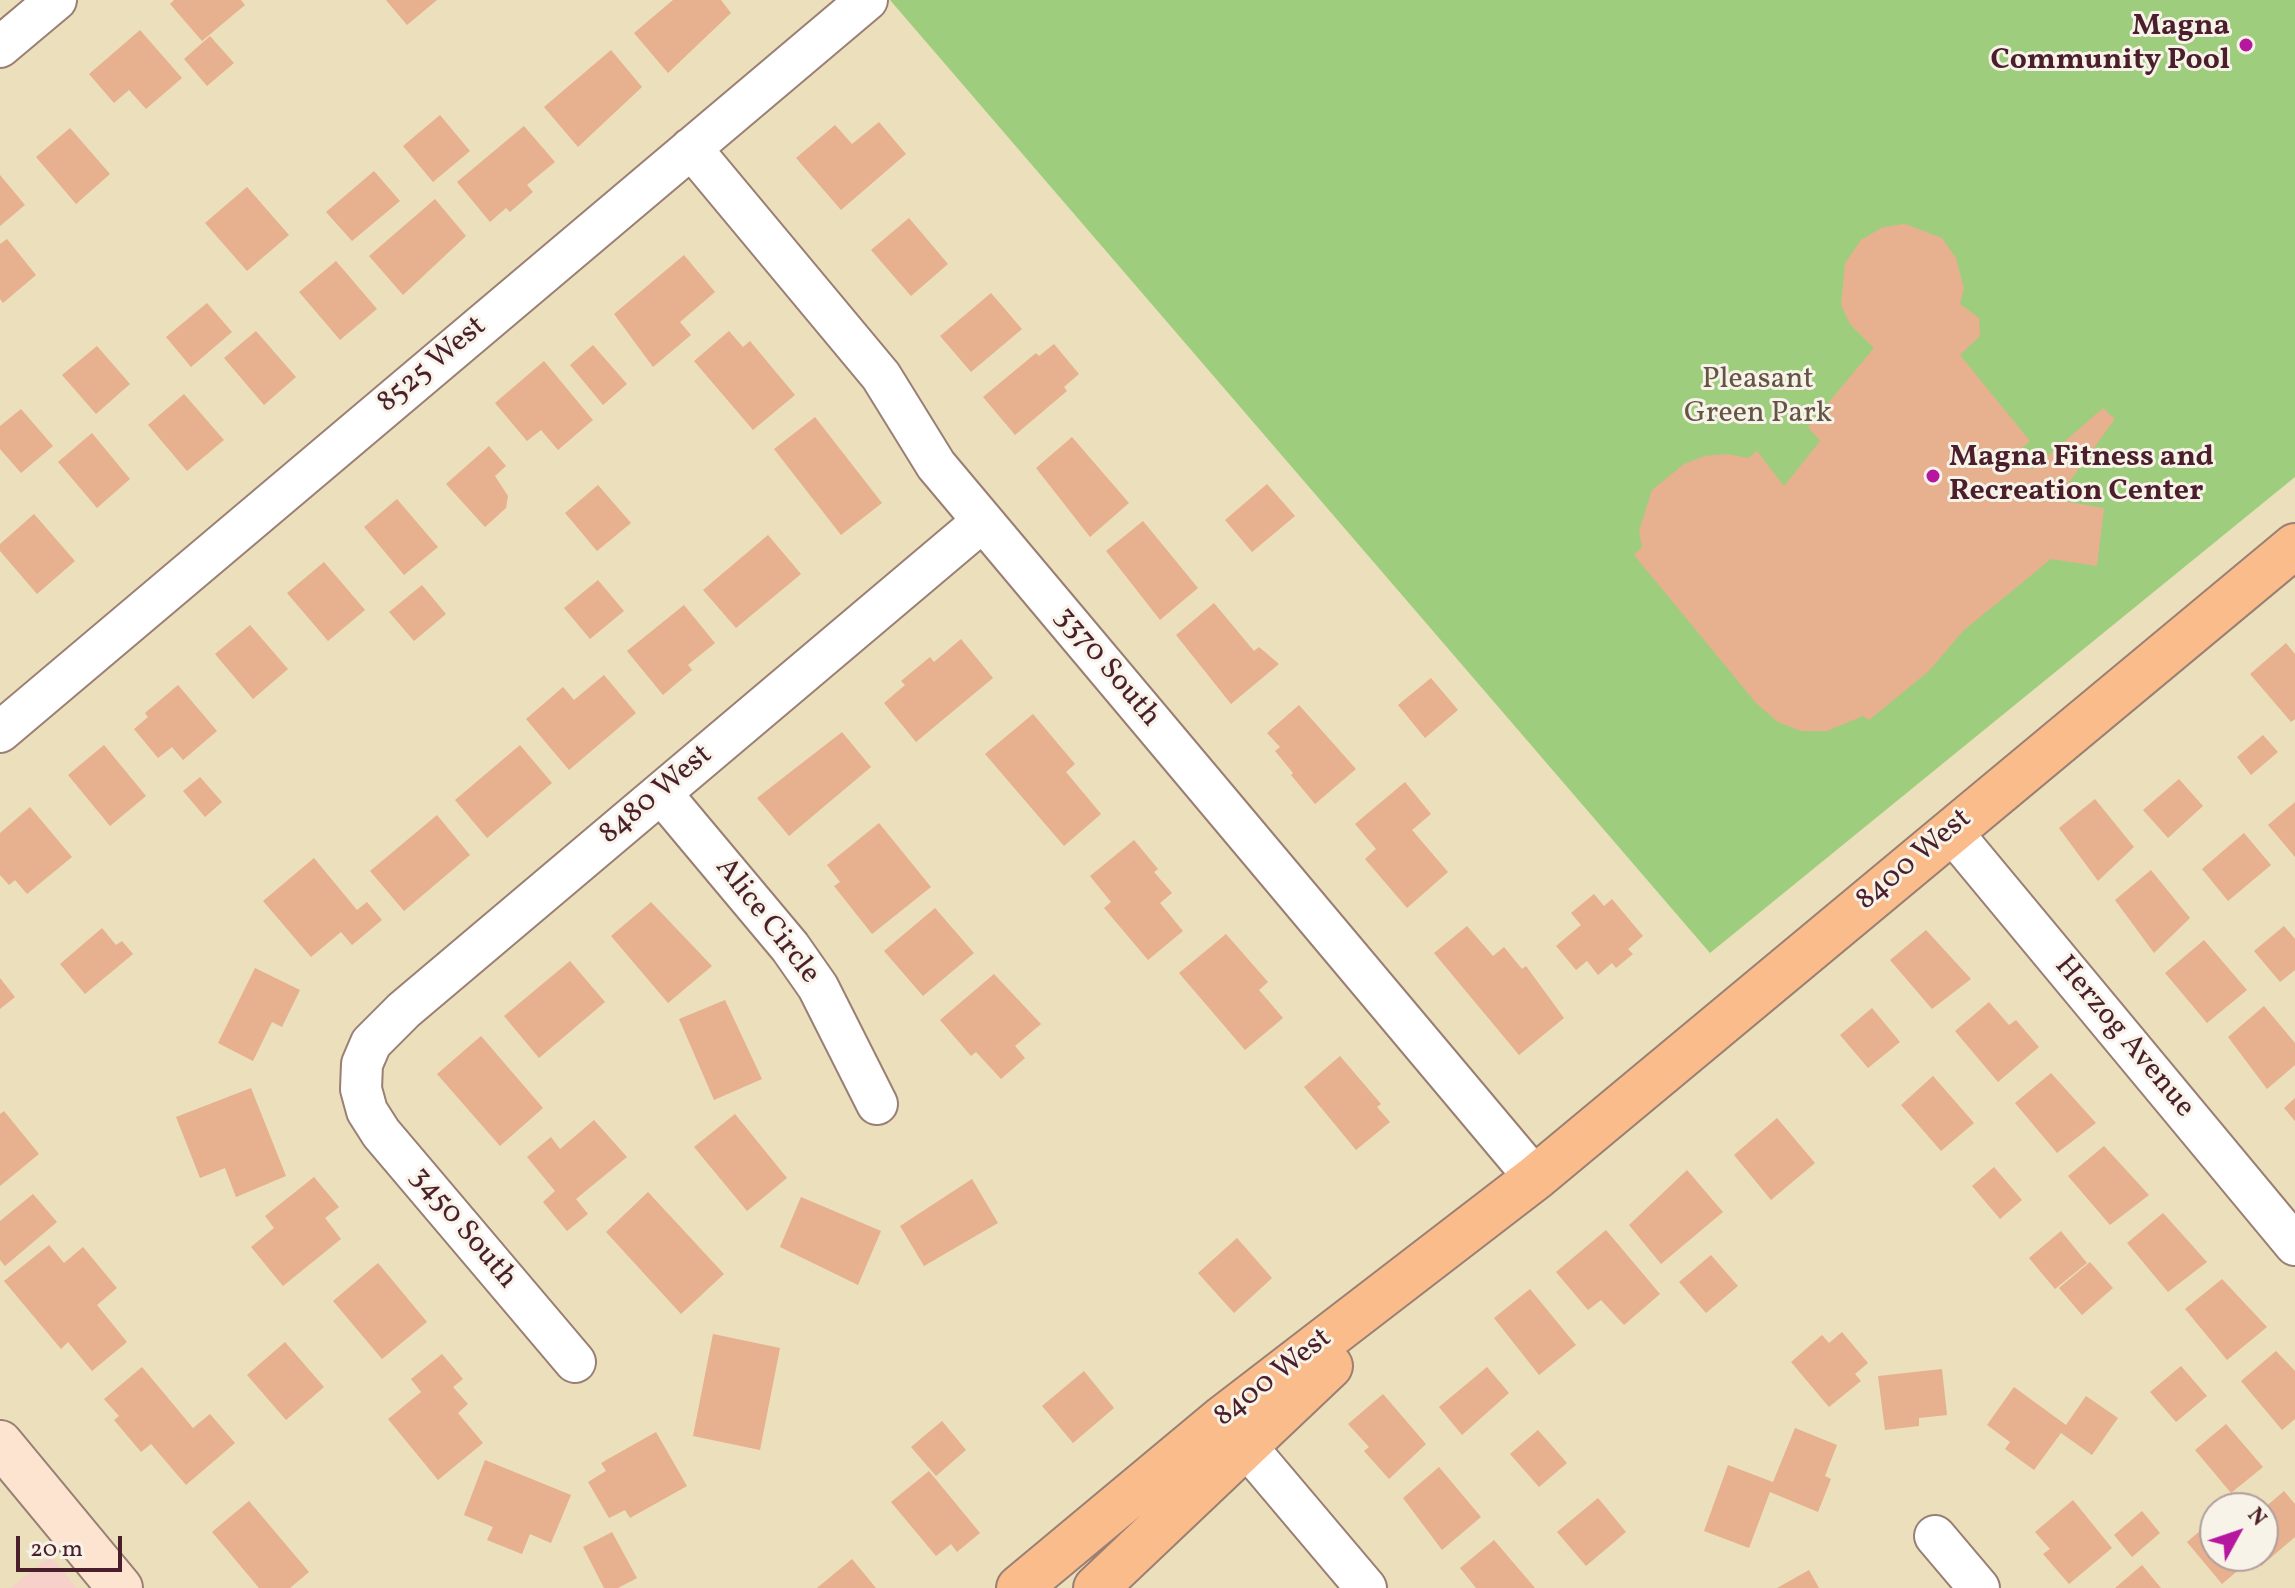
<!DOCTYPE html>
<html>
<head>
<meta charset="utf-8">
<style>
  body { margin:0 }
  #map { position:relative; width:2295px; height:1588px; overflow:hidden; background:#ebdfbc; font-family:Vollkorn,serif }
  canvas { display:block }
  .north { position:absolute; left:2199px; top:1492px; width:80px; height:80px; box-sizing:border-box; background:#f7f3e8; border:2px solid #b29e9c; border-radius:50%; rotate:50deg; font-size:22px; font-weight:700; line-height:32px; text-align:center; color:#4a1f2b }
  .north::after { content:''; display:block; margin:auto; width:28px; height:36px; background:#b5179e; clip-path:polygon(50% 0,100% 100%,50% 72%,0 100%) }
  .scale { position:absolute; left:16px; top:1536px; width:106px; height:36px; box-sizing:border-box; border:4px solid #4a1f2b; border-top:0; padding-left:10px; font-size:24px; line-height:28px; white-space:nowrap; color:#4a1f2b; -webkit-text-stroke:6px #f7f3e8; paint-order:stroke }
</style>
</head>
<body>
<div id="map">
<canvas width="2295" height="1588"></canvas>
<div class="north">N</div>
<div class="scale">20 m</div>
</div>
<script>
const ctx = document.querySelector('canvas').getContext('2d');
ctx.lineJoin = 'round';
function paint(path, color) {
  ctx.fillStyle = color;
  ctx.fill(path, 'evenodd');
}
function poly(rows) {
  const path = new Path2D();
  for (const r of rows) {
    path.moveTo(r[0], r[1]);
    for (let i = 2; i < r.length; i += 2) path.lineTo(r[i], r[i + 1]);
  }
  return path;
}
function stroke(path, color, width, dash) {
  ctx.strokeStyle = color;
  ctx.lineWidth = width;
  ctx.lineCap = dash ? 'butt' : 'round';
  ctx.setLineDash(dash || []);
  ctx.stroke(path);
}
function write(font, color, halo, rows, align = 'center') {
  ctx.font = font + ' Vollkorn,serif';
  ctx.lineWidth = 6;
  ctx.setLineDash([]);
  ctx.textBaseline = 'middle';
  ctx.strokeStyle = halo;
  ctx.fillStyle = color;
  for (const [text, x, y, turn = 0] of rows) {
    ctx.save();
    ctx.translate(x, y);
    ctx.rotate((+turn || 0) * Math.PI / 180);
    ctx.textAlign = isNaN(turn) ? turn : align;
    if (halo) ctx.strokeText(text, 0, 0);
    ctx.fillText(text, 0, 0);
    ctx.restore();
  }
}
const built = poly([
  [50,1556,77,1588,11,1588]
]);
const green = poly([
  [890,0,2295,0,2295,477,1710,953]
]);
const building = poly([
  [174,0,241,0,245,5,202,41,170,4],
  [386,0,437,0,407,25],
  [673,0,721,0,731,13,668,73,634,33],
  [140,30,182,78,146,109,129,90,114,103,89,74],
  [210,36,234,63,207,86,184,59],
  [611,50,642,87,578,147,544,107],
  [440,115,470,151,433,182,403,146],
  [879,122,906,154,841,210,796,158,835,125,852,144],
  [524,126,555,162,527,185,533,192,510,212,506,208,490,222,457,182],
  [70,128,110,174,76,204,36,157],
  [374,171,400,201,352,241,326,212],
  [0,175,25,205,0,226],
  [247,187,289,235,247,271,205,223],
  [435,199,466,236,403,295,369,256],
  [909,218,948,264,911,296,871,250],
  [1905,224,1942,238,1956,258,1964,288,1960,304,1979,318,1980,336,1960,355,2030,441,2014,455,2032,470,2103,408,2115,419,2056,500,2104,508,2097,566,2051,559,1963,631,1929,671,1869,720,1863,716,1827,731,1801,731,1778,722,1756,703,1634,555,1642,547,1639,531,1652,490,1684,464,1704,456,1727,454,1748,458,1757,451,1784,486,1820,441,1808,427,1874,348,1850,324,1841,305,1845,263,1861,240,1883,227],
  [7,239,36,275,3,303,0,299,0,244],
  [684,255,715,292,680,322,691,335,653,367,614,314],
  [336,261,377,309,340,340,299,292],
  [991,293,1022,329,971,372,940,336],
  [207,303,232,332,191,367,166,337],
  [256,331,296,377,264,405,224,358],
  [729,331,743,347,750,341,795,395,753,430,694,361],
  [1054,344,1079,374,1064,387,1067,391,1015,435,983,397,1036,353,1039,356],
  [593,345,627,384,603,405,570,365],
  [97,346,130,384,96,414,62,375],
  [544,361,593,420,558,450,541,430,527,441,495,403],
  [184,394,224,440,187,471,148,425],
  [21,409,53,446,21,473,0,449,0,426],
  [815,417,882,503,841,535,774,449],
  [92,433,130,479,97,508,58,462],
  [1072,437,1129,503,1090,537,1036,468],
  [489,446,506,466,495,476,508,496,506,508,485,527,446,484],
  [1267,484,1295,516,1252,552,1225,520],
  [598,485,631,523,597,551,565,513],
  [397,499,438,547,404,575,364,527],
  [34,514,75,561,37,594,0,551,0,544],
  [1143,521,1198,588,1160,620,1106,551],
  [768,535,801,574,736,628,703,590],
  [324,562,365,610,328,641,287,593],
  [598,580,624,611,590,639,564,608],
  [422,585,446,614,414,641,389,612],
  [1214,603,1254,651,1259,647,1279,664,1231,704,1176,635],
  [684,605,715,643,688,665,692,670,663,695,627,651],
  [250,625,288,669,253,699,215,654],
  [961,639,993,678,916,742,884,703,905,685,901,681,930,657,934,662],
  [2286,643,2295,654,2295,719,2291,722,2250,674],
  [604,675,636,713,569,770,526,719,563,687,574,700],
  [1431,678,1458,710,1425,738,1398,705],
  [178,685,217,731,183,760,172,747,158,758,134,729,148,717,145,713],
  [1299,705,1356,769,1315,804,1291,775,1293,773,1275,751,1280,747,1267,733],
  [1033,714,1075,764,1066,772,1101,814,1064,846,985,754],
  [842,732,871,767,789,836,757,798],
  [2263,735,2278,752,2251,775,2237,757],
  [104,745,146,796,110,826,68,775],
  [520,745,552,783,487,838,455,800],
  [200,777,222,802,205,817,183,791],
  [2179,779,2203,806,2168,838,2143,810],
  [1405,782,1431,814,1412,830,1448,872,1407,908,1365,859,1376,849,1355,824],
  [2095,799,2134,847,2098,881,2059,828],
  [2295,802,2295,857,2268,825],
  [30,807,72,857,27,894,15,880,9,885,0,875,0,833],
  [437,815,470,855,404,911,370,871],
  [879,823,931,887,872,934,834,886,840,882,827,865],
  [2244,833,2271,865,2228,901,2202,869],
  [1134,840,1158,869,1154,872,1172,893,1160,903,1183,931,1148,960,1104,908,1111,902,1090,876],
  [314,858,357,910,367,902,382,920,352,945,341,932,311,957,263,901],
  [2151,870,2190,918,2154,953,2115,900],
  [1594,894,1604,906,1612,899,1643,936,1628,949,1633,954,1616,968,1612,963,1598,975,1587,961,1576,970,1556,946,1581,925,1571,913],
  [651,902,712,966,668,1003,611,936],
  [935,908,974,953,923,996,884,951],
  [1467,926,1493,956,1504,947,1522,969,1526,966,1564,1018,1519,1055,1434,953],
  [2284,926,2295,939,2295,970,2280,982,2254,951],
  [102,928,116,945,122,941,133,954,85,994,60,964],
  [1926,930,1971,979,1932,1009,1890,960],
  [1226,934,1268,982,1259,990,1283,1018,1245,1050,1179,973],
  [2204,940,2247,990,2207,1023,2165,973],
  [570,961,605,1002,539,1058,504,1016],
  [255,968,300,990,282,1027,272,1022,253,1061,218,1043],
  [994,974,1041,1024,1015,1046,1025,1058,1001,1079,976,1052,971,1056,940,1020],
  [0,978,15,997,0,1009],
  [725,1000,762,1079,714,1100,679,1019],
  [1989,1002,2009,1025,2016,1020,2039,1047,1998,1082,1955,1031],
  [2264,1006,2295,1043,2295,1065,2267,1089,2228,1037],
  [1872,1008,1900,1042,1868,1068,1840,1035],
  [481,1036,543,1108,500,1146,437,1074],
  [1340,1056,1381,1104,1377,1107,1390,1122,1356,1150,1304,1087],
  [2051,1073,2096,1123,2057,1153,2015,1103],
  [1933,1076,1974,1123,1941,1151,1901,1105],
  [251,1088,286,1176,236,1197,225,1168,200,1178,176,1117],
  [2295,1098,2295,1121,2284,1108],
  [4,1111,39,1154,0,1186,0,1114],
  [735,1114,787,1178,747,1211,694,1147],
  [1777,1118,1815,1163,1771,1200,1734,1155],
  [594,1120,627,1157,576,1199,588,1214,567,1231,543,1202,555,1191,527,1157,551,1137,560,1149],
  [2104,1146,2149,1195,2110,1225,2068,1176],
  [1994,1167,2022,1200,2000,1219,1972,1186],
  [1687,1170,1723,1212,1661,1264,1629,1225],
  [314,1177,339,1207,325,1218,341,1239,283,1286,251,1247,274,1228,265,1216],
  [972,1179,998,1223,924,1266,900,1226],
  [648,1192,724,1274,681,1314,606,1232],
  [33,1194,57,1222,5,1266,0,1260,0,1221],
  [801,1197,881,1231,858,1285,780,1247],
  [2163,1213,2207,1262,2168,1292,2127,1243],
  [1606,1230,1660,1294,1624,1325,1601,1300,1588,1310,1556,1272],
  [2061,1231,2087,1263,2055,1289,2029,1258],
  [1237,1238,1272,1278,1234,1313,1198,1273],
  [49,1245,64,1263,83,1247,117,1288,97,1305,127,1342,92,1371,68,1342,61,1349,4,1281],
  [1711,1255,1738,1286,1706,1313,1679,1282],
  [2090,1262,2113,1288,2082,1315,2059,1288],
  [378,1263,427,1322,382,1359,333,1301],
  [2222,1279,2267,1327,2227,1360,2185,1309],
  [1530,1289,1576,1345,1539,1375,1494,1318],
  [1842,1332,1868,1363,1855,1374,1861,1381,1829,1407,1791,1362,1822,1335,1829,1343],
  [713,1334,780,1348,760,1450,693,1436],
  [285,1342,324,1387,286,1420,247,1375],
  [2276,1351,2295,1371,2295,1419,2282,1430,2241,1381],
  [442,1354,463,1379,453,1387,468,1404,458,1413,483,1443,438,1480,388,1419,421,1392,411,1379],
  [2181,1366,2207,1396,2176,1422,2150,1392],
  [142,1367,193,1428,210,1414,235,1443,186,1485,151,1444,141,1452,114,1420,119,1416,104,1399],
  [1487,1367,1509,1393,1462,1435,1439,1407],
  [1942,1369,1947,1415,1919,1418,1919,1426,1885,1430,1878,1376],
  [1084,1371,1114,1408,1073,1443,1042,1406],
  [2014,1387,2066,1425,2086,1396,2118,1418,2092,1455,2061,1433,2034,1470,2005,1449,2010,1442,1987,1425],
  [1383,1394,1426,1444,1389,1479,1364,1451,1369,1447,1348,1424],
  [942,1421,966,1450,936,1476,911,1447],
  [2226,1424,2263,1467,2231,1493,2195,1450],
  [1795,1428,1837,1445,1825,1476,1831,1479,1818,1512,1770,1492,1749,1548,1704,1531,1728,1465,1773,1482],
  [1538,1430,1567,1463,1539,1487,1510,1454],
  [656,1432,687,1486,630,1518,625,1510,609,1518,588,1482,606,1471,601,1463],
  [485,1460,571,1495,551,1543,530,1534,522,1554,487,1540,493,1527,464,1515],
  [1439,1467,1481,1517,1442,1550,1403,1498],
  [929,1471,980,1533,957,1552,951,1544,936,1556,891,1502],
  [2284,1491,2295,1504,2295,1537,2261,1566,2254,1557,2222,1584,2187,1542,2215,1518,2215,1556,2263,1556,2263,1509],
  [1598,1498,1626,1532,1586,1566,1557,1532],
  [2073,1500,2112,1548,2069,1584,2043,1554,2050,1549,2035,1532],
  [249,1501,309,1572,290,1588,259,1588,212,1532],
  [2142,1511,2160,1533,2132,1557,2114,1535],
  [612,1532,637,1578,618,1588,604,1588,583,1547],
  [1494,1540,1535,1588,1476,1588,1460,1568],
  [852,1559,876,1588,817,1588],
  [2142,1565,2161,1588,2115,1588],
  [1809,1570,1819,1588,1777,1588]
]);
const street = poly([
  [0,47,56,0],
  [691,148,881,376,936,465,1535,1178],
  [0,732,867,0],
  [661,793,790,947,818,987,877,1104],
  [1951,831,2295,1245],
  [575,1362,381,1133,367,1111,361,1089,362,1064,371,1043,404,1010,983,521],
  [1224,1420,1366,1588],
  [1935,1536,1979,1588]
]);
const secondary = poly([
  [0,1443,120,1588]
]);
const primary = poly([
  [1019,1588,1223,1418,1535,1178,2295,546],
  [1096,1588,1330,1366]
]);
const markers = [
  [2246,45,8,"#b5179e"],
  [1933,476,8,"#b5179e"]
];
const poiNames = [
  ["Magna",2230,28],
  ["Community Pool",2230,62],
  ["Magna Fitness and",1949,459,"left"],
  ["Recreation Center",1949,493,"left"]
];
const streetNames = [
  ["8525 West",433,366,-40],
  ["3370 South",1106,668,50],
  ["8480 West",657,796,-40],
  ["8400 West",1915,861,-40],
  ["Alice Circle",766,922,52],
  ["Herzog Avenue",2123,1038,50],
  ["3450 South",462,1229,50],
  ["8400 West",1274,1379,-38]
];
const parkNames = [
  ["Pleasant",1758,381],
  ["Green Park",1758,415]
];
paint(built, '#f7d0ca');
paint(green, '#9ece7d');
paint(building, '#e7b08f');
stroke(street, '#9a7f74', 44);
stroke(secondary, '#9a7f74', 48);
stroke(primary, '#9a7f74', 48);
stroke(street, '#fff', 40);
stroke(secondary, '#fde4d1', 44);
stroke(primary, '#fabc8b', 44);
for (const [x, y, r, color] of markers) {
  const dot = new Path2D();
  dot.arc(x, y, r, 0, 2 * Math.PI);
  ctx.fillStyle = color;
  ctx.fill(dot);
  stroke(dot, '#f7f3e8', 3);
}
write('bold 30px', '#4a1f2b', '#f7f3e8', poiNames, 'right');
write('30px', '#4a1f2b', '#f7f3e8', streetNames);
write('30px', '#635444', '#f7f3e8', parkNames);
</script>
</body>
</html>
